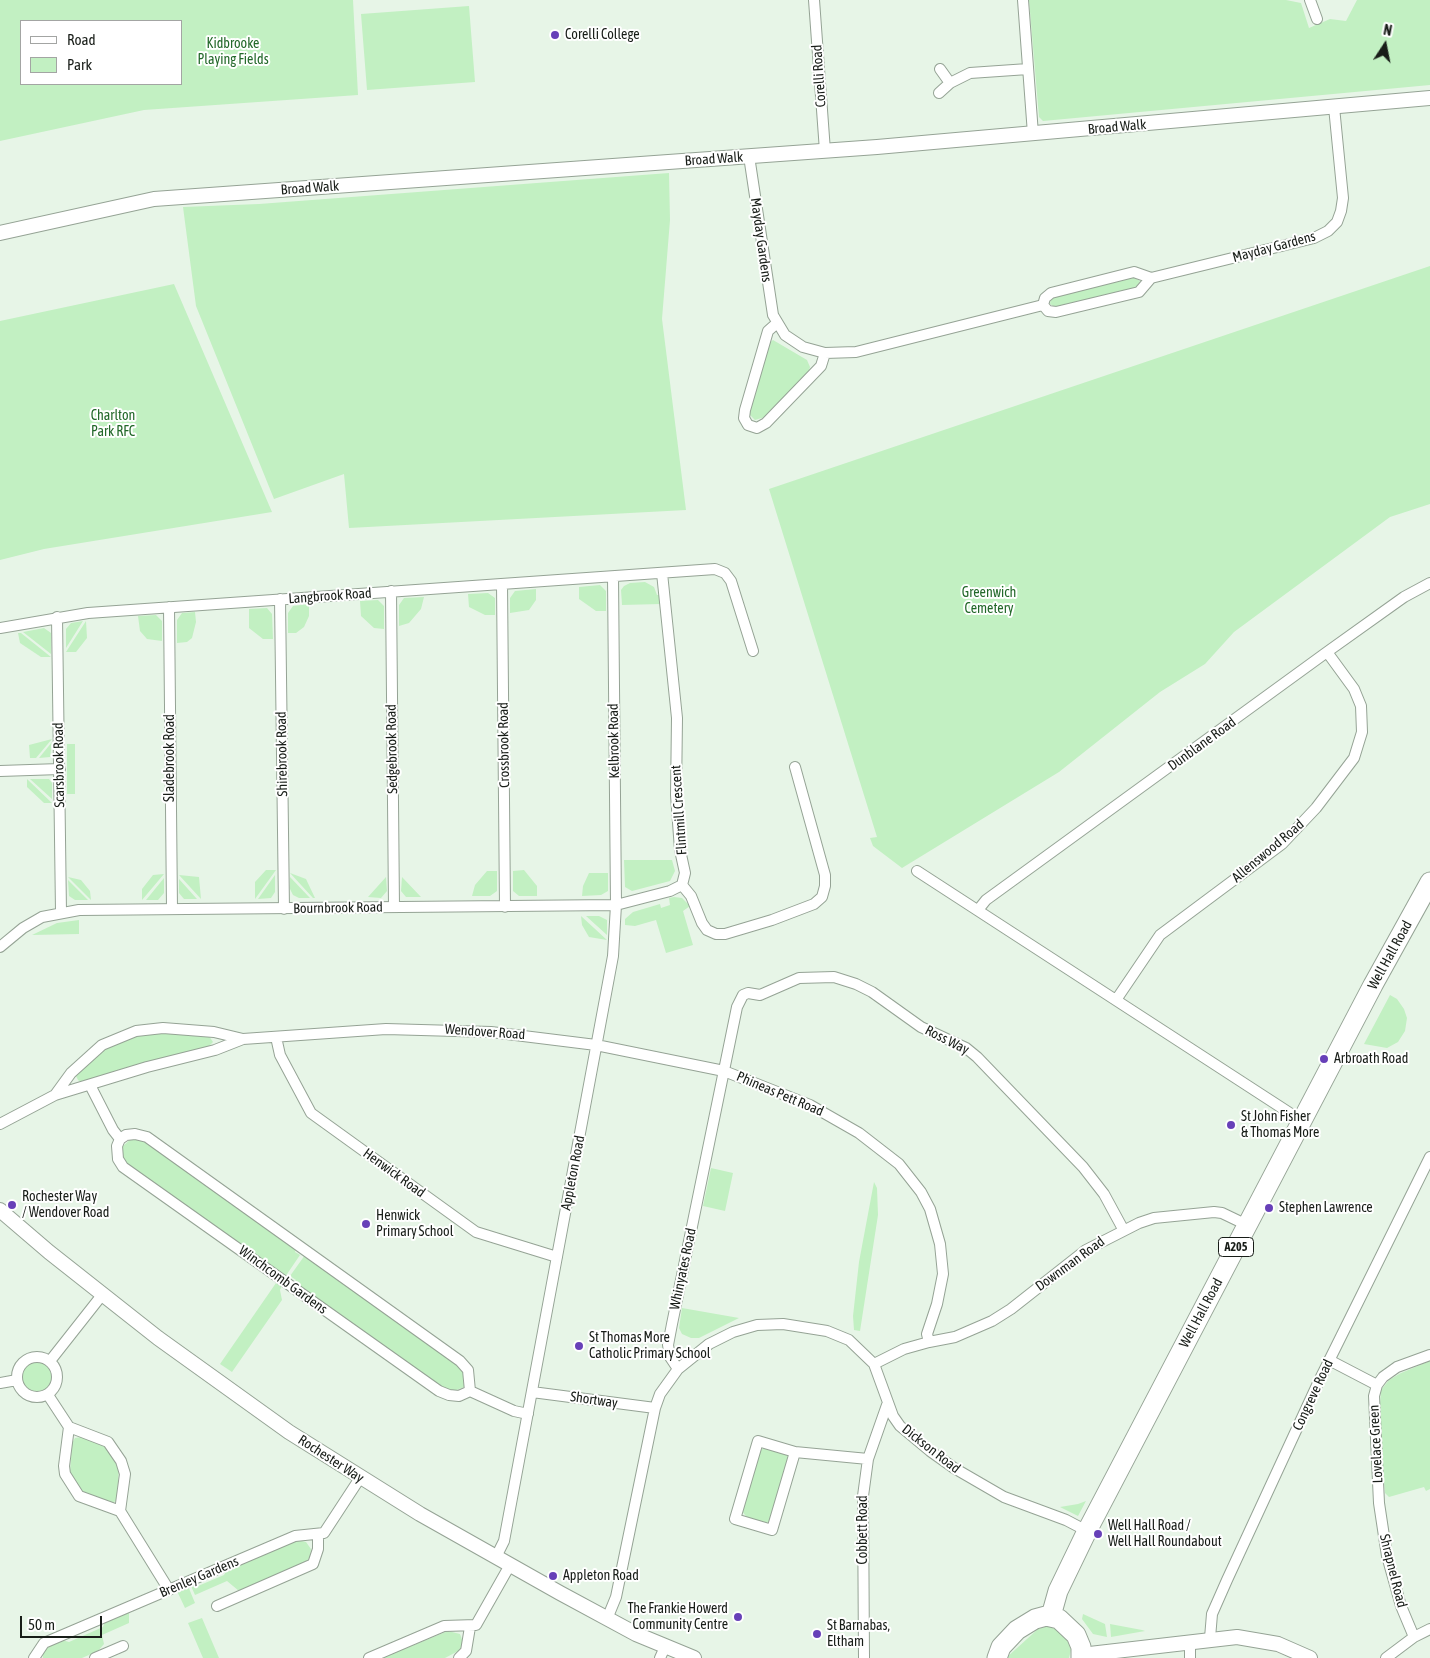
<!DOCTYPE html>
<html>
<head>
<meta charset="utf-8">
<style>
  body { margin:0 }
  #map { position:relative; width:1430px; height:1658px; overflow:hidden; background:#e7f5e7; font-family:"Asap Condensed",sans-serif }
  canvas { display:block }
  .legend { position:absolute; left:20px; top:20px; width:162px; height:65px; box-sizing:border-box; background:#fff; border:1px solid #a3a5a3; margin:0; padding:6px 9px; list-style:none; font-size:15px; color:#181d18 }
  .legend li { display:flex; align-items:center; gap:10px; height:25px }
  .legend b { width:25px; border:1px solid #a3a5a3 }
  .north { position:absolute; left:1360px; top:20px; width:50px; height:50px; -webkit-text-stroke:4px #fff; paint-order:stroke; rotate:11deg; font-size:14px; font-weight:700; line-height:20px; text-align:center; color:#181d18 }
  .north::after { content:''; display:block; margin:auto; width:18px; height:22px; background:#181d18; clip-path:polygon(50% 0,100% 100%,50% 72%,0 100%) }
  .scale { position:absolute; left:20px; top:1616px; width:82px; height:22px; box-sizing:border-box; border:2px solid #181d18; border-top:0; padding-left:6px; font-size:15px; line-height:18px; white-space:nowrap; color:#181d18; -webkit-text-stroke:4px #fff; paint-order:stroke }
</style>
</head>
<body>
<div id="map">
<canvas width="1430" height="1658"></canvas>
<ul class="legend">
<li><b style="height:6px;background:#fff"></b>Road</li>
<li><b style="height:14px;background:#c2f0c2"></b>Park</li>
</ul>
<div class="north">N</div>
<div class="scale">50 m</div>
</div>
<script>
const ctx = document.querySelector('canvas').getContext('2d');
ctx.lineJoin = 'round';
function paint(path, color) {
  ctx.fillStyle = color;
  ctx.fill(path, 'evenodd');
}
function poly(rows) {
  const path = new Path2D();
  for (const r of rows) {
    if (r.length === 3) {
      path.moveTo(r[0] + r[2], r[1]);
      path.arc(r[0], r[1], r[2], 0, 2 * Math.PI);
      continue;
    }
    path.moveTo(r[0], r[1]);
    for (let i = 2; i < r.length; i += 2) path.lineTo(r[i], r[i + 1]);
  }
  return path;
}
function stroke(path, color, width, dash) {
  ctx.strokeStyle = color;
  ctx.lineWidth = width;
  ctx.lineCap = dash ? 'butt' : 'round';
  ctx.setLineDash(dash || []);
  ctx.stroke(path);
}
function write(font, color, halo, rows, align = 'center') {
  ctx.font = font + ' "Asap Condensed",sans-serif';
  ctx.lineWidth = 4;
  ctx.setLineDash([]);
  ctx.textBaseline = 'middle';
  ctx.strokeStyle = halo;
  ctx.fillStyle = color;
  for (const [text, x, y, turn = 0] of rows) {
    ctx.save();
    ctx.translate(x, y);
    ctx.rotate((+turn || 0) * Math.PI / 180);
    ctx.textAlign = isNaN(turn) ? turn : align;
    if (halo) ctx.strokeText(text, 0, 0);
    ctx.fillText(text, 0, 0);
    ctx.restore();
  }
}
const green = poly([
  [0,0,353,0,358,95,144,110,0,141],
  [21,21,181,21,181,84,21,84],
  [1029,0,1286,0,1301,3,1309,28,1330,19,1346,21,1357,0,1430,0,1430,85,1043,121,1039,117],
  [469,6,475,82,367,90,361,14],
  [669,173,670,220,662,319,686,510,349,528,344,474,274,499,196,306,183,207,259,204],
  [1430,266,1430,504,1390,517,1234,632,1205,664,1160,692,1059,772,902,868,873,846,870,838,877,837,769,489],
  [1133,277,1140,281,1136,288,1057,308,1050,304,1051,298],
  [174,284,272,512,44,549,0,560,0,321],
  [773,340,807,360,810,367,809,371,765,417,755,420,750,415,750,409,768,344],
  [645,582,654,587,657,595,661,595,661,604,622,605,621,590,624,586,630,583],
  [600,585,606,591,606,611,596,611,579,599,579,587],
  [536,589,536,600,529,610,510,613,510,598,515,591],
  [488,593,495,598,495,615,485,615,469,607,468,594],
  [424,597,421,609,409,623,399,626,399,605,404,598],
  [378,600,384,606,384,629,374,628,361,616,360,601],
  [309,604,309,616,304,627,296,633,288,633,288,613,293,606],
  [267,608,272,614,273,639,263,639,249,628,249,609],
  [195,612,196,622,192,638,187,642,177,643,177,620,182,613],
  [156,615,162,621,162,641,147,639,140,631,138,616],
  [83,621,66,648,66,629,71,623],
  [86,621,87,638,76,652,66,652],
  [44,628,51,633,51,654,23,632],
  [18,633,21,633,51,657,41,657,20,643],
  [52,739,36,758,30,758,29,745],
  [52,742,50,757,39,758],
  [67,744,75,744,75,794,67,794],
  [27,779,52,803,44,803,27,787],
  [30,779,49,779,52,783,52,799],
  [624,860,672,860,675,871,670,881,632,891,625,887],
  [266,870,276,870,255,899,255,882],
  [524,870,537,886,537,896,519,896,513,891,513,871],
  [487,871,497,871,497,891,490,896,472,896,475,885],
  [290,873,306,879,315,898,313,898],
  [589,873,608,873,608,891,601,895,582,896,583,886],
  [164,874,142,900,142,889,153,875],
  [179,875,199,877,201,899],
  [275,875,275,892,271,898,258,899],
  [68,877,81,880,90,891,91,900],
  [290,877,310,898,299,898,293,895,290,889],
  [386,877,387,891,381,898,368,897],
  [402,877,421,897,406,897,401,891],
  [164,878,164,893,158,900,146,900],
  [179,879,197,899,184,899,179,893],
  [68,880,88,900,75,900,69,896],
  [674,897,682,898,690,906,683,911,693,945,666,953,656,920,635,926,625,925,625,919,633,912,660,904,661,908,670,905,669,898],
  [581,916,607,940,589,937,582,925],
  [586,916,599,916,607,920,607,935],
  [79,920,79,934,32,935,57,923],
  [1390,995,1397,999,1404,1009,1407,1018,1405,1031,1398,1042,1387,1048,1364,1044],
  [163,1033,209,1036,213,1042,207,1048,82,1083,78,1080,76,1076,87,1062,110,1045,135,1036],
  [132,1138,141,1138,296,1249,295,1252,300,1255,285,1277,126,1164,123,1160,122,1147],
  [711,1168,733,1173,725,1211,703,1206],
  [874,1182,877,1188,878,1215,860,1331,854,1330,853,1316,859,1262],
  [305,1255,455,1363,463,1372,466,1382,464,1387,454,1391,441,1388,294,1283,296,1280,290,1276],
  [276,1283,282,1286,280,1290,282,1300,232,1372,220,1364],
  [682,1308,739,1318,699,1338,691,1338,682,1334,679,1328],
  [1430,1361,1430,1489,1426,1491,1424,1487,1389,1497,1385,1493,1379,1421,1381,1390,1389,1380,1401,1373],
  [37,1377,15],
  [81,1437,104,1445,119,1466,117,1500,114,1502,111,1503,83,1492,70,1472,72,1443,75,1438],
  [765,1448,788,1455,789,1459,771,1521,766,1523,748,1519,742,1511,760,1450],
  [1086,1501,1078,1516,1060,1507,1078,1504],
  [298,1540,306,1542,311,1549,310,1557,305,1563,239,1591,227,1581,195,1595,191,1586,194,1584,198,1586,224,1575,227,1570],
  [188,1586,195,1603,185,1608,177,1591],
  [129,1612,129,1623,102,1635,104,1644,98,1651,82,1658,43,1658,43,1652,49,1646,62,1640,69,1642,103,1627,105,1621],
  [1083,1614,1105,1624,1107,1637,1093,1634,1082,1619],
  [202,1618,219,1658,203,1658,188,1623],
  [1110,1624,1142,1630,1145,1631,1111,1637],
  [1048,1626,1062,1632,1068,1642,1071,1650,1069,1658,1006,1658,1038,1629],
  [448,1631,460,1634,463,1642,460,1650,445,1658,382,1658]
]);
const street = poly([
  [814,0,825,151],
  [1023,0,1033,134],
  [1310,0,1317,19],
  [940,69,950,83],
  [939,93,950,83,970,73,1028,69],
  [749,156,773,315,785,335,803,347,825,353,856,352,1043,305],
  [1043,305,1048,311,1056,312,1139,292,1151,278,1314,238,1328,231,1337,222,1341,211,1343,198,1334,107],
  [1043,305,1045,298,1051,293,1134,272,1151,278],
  [777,323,768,331,745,410,744,418,748,425,757,428,766,423,821,366,825,353],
  [662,573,677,718,676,795,680,850,685,873,682,885],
  [502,584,505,907],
  [391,591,394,907],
  [280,599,284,909],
  [169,607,172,909],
  [57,617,61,912],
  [0,628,88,613,715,569,725,573,731,581,753,651],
  [0,771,60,769],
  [917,871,1302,1121],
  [682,885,691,896,702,923,707,930,716,934,725,934,772,920,814,904,822,897,825,886,825,875,795,767],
  [978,910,986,900,1327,652,1404,597,1430,583],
  [0,947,23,928,42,917,79,910,616,905,670,891,682,885],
  [1116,1000,1160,935,1282,844,1316,808,1354,758,1362,732,1361,706,1354,689,1327,652],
  [276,1037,280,1055,311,1113,476,1232,557,1257],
  [90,1085,113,1130,120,1139],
  [55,1095,71,1073,102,1045,136,1031,163,1028,214,1032,243,1039,386,1029,491,1032,596,1045,724,1071,810,1105,859,1133,899,1164,921,1192,930,1209,940,1244,943,1274,937,1304,927,1334,929,1342,904,1349,874,1364],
  [0,1124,55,1095,147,1067,215,1050,243,1039],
  [135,1134,147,1137,460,1361,468,1370,470,1391,459,1396,449,1395,439,1391,123,1167,118,1159,117,1146,120,1139,126,1135,135,1134],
  [929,1342,955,1337,992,1321,1011,1309,1086,1250,1139,1223,1154,1218,1214,1212,1222,1213,1247,1225],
  [37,1377,20],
  [1329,1360,1377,1385],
  [50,1361,102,1295],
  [678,1369,709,1344,733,1332,757,1325,783,1324,827,1331,849,1340,874,1364,893,1416,900,1426,930,1451,954,1468,1004,1497,1066,1520,1087,1531],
  [0,1383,17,1380],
  [470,1391,514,1411,528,1414],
  [532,1392,655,1408],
  [48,1395,69,1427,108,1442,121,1461,125,1474,120,1511,169,1590],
  [69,1427,64,1466,65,1474,79,1496,120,1511],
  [795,1452,772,1530,735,1519,758,1441,795,1452,868,1459],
  [496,1557,504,1541,613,956,616,905,613,577],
  [217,1606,313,1564,318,1549,318,1535],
  [607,1619,616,1597,655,1408,660,1394,678,1369,670,1357,668,1345,672,1324,737,1007,743,995,748,993,760,995,799,978,834,977,856,984,872,992,921,1027,966,1048,977,1057,1083,1167,1104,1194,1123,1229],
  [1414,1637,1401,1606,1387,1556,1379,1503,1374,1396,1377,1385,1383,1377,1397,1367,1430,1355],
  [1210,1638,1212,1614,1227,1580,1318,1383,1430,1157],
  [34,1658,44,1643,295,1536,324,1533,360,1478],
  [95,1658,123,1646],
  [369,1658,444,1626,476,1625,510,1565],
  [459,1658,466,1651,470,1627],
  [660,1658,665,1647],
  [864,1658,863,1496,868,1459,887,1405],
  [1190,1658,1190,1641],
  [1386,1658,1414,1637,1430,1629]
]);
const secondary = poly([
  [0,233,154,199,877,147,1430,98],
  [0,1210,49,1252,158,1338,289,1432,420,1514,560,1593,636,1634,694,1658],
  [1081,1655,1237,1637,1278,1644,1310,1658]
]);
const highway = poly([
  [1051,1616,1058,1591,1087,1531,1373,985,1430,882],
  [997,1658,1001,1647,1017,1630,1035,1619,1046,1616,1059,1619,1076,1635,1081,1647,1081,1658]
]);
const markers = [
  [555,35,5,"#6740b8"],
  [1324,1059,5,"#6740b8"],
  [1231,1125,5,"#6740b8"],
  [12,1205,5,"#6740b8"],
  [1269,1208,5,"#6740b8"],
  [366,1224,5,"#6740b8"],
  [579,1346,5,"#6740b8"],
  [1098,1534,5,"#6740b8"],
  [553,1576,5,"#6740b8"],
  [738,1617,5,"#6740b8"],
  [817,1634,5,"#6740b8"]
];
const shields = [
  [1236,1247,35]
];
const shieldNames = [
  ["A205",1236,1247]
];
const poiNames = [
  ["Corelli College",565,35],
  ["Arbroath Road",1334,1059],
  ["St John Fisher",1241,1117],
  ["& Thomas More",1241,1133],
  ["Rochester Way",22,1197],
  ["/ Wendover Road",22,1213],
  ["Stephen Lawrence",1279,1208],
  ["Henwick",376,1216],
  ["Primary School",376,1232],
  ["St Thomas More",589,1338],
  ["Catholic Primary School",589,1354],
  ["Well Hall Road /",1108,1526],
  ["Well Hall Roundabout",1108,1542],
  ["Appleton Road",563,1576],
  ["The Frankie Howerd",728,1609,"right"],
  ["Community Centre",728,1625,"right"],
  ["St Barnabas,",827,1626],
  ["Eltham",827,1642]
];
const parkNames = [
  ["Kidbrooke",233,44],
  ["Playing Fields",233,60],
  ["Charlton",113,416],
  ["Park RFC",113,432],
  ["Greenwich",989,593],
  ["Cemetery",989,609]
];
const streetNames = [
  ["Corelli Road",819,76,-94],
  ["Broad Walk",1117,127,-5],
  ["Broad Walk",714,159,-4],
  ["Broad Walk",310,188,-4],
  ["Mayday Gardens",761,240,82],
  ["Mayday Gardens",1274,247,-15],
  ["Langbrook Road",330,596,-4],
  ["Kelbrook Road",614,741,-91],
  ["Dunblane Road",1202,744,-36],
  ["Crossbrook Road",504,745,-91],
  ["Sedgebrook Road",392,749,-91],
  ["Shirebrook Road",282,754,-91],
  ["Sladebrook Road",170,758,-90],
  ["Scarsbrook Road",59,765,-91],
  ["Flintmill Crescent",679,810,-94],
  ["Allenswood Road",1268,851,-40],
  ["Bournbrook Road",338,908,-1],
  ["Well Hall Road",1390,955,-61],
  ["Wendover Road",485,1032,4],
  ["Ross Way",947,1040,27],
  ["Phineas Pett Road",780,1094,23],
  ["Henwick Road",394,1173,36],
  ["Appleton Road",573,1173,-79],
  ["Downman Road",1070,1264,-36],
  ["Whinyates Road",683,1269,-78],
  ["Winchcomb Gardens",283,1280,36],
  ["Well Hall Road",1201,1313,-62],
  ["Congreve Road",1313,1395,-65],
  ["Shortway",594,1400,8],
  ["Lovelace Green",1376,1444,-93],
  ["Dickson Road",931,1449,38],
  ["Rochester Way",331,1459,33],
  ["Cobbett Road",863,1530,-90],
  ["Shrapnel Road",1393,1571,76],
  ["Brenley Gardens",199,1577,-23]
];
paint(green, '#c2f0c2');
stroke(street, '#95a395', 12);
stroke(secondary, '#95a395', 16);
stroke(highway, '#95a395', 21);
stroke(street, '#fff', 10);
stroke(secondary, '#fff', 14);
stroke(highway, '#fff', 19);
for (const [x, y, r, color] of markers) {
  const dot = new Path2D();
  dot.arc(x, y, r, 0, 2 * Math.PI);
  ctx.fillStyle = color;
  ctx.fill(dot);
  stroke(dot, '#fff', 2);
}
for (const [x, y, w] of shields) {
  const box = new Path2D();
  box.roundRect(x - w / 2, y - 9.5, w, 19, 4);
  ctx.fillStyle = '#fff';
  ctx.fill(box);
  stroke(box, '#181d18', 1);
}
write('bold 12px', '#181d18', null, shieldNames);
write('14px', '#181d18', '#fff', poiNames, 'left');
write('14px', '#226829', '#fff', parkNames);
write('14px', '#181d18', '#fff', streetNames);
</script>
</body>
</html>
